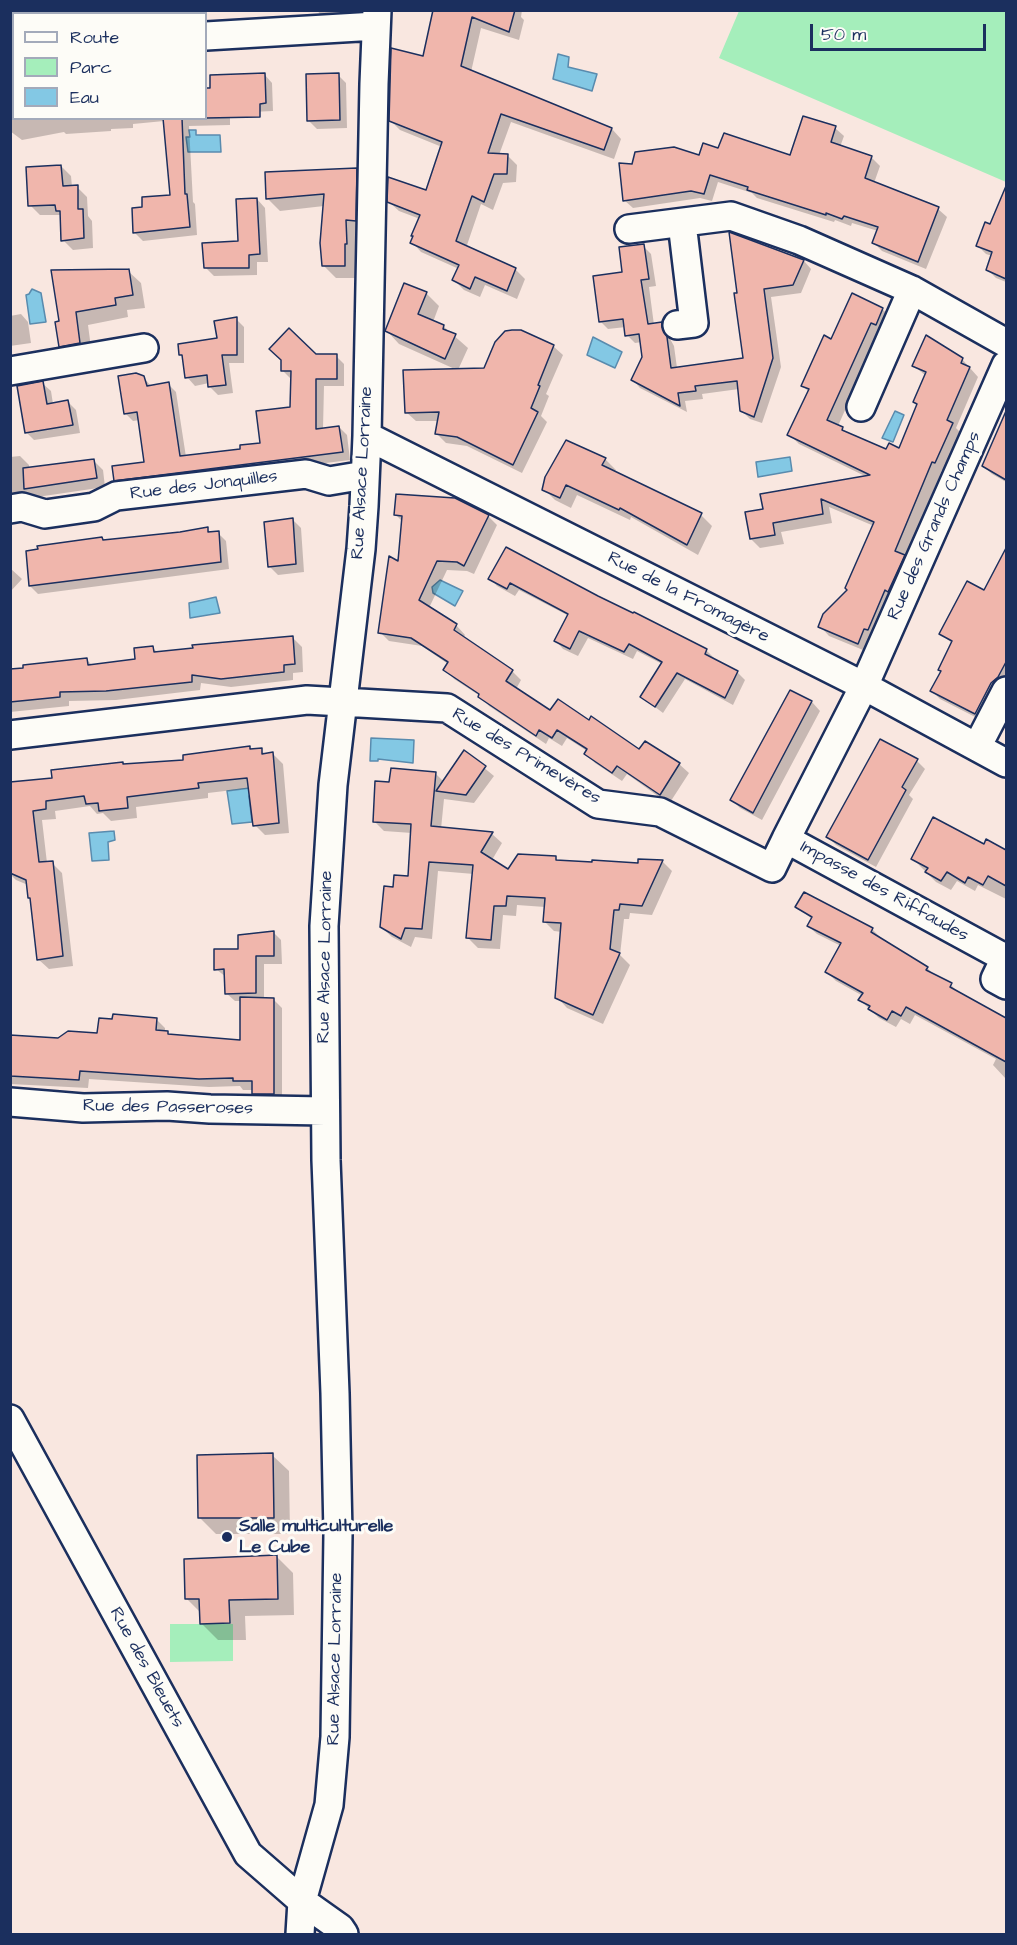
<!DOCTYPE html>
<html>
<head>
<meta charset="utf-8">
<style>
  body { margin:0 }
  #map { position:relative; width:1017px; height:1945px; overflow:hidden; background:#f9e7e0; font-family:"Architects Daughter",sans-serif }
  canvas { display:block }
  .frame { position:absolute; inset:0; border:12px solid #1b2f5e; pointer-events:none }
  .legend { position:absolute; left:12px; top:12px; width:195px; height:108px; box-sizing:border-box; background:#fdfcf7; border:2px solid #a3aaba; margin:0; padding:8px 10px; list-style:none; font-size:18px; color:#1b2f5e }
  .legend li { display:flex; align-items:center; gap:12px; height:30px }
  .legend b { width:30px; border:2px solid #a3aaba }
  .scale { position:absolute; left:810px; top:24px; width:176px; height:27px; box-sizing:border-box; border:3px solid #1b2f5e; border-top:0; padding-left:8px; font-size:18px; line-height:21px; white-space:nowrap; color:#1b2f5e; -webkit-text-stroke:4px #fdfcf7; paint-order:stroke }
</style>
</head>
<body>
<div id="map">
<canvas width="1017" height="1945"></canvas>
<div class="frame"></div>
<ul class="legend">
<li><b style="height:8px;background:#fdfcf7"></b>Route</li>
<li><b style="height:16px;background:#a5eebb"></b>Parc</li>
<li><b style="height:16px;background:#83c8e4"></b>Eau</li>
</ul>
<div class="scale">50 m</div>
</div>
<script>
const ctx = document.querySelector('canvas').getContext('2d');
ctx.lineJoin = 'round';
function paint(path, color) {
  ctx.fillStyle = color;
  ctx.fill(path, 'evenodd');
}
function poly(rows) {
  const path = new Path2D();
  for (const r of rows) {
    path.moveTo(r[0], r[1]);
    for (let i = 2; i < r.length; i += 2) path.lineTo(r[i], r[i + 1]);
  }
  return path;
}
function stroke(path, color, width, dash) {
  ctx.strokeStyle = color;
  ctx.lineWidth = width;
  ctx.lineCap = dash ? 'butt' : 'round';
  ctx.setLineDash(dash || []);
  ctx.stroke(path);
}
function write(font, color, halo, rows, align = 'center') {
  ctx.font = font + ' "Architects Daughter",sans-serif';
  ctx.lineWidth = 6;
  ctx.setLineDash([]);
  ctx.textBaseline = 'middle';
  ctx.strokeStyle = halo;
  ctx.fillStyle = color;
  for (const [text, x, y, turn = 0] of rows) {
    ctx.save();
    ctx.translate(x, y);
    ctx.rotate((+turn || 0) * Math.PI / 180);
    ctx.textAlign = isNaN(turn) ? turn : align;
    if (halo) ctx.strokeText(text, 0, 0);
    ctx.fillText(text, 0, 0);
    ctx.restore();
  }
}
const green = poly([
  [739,11,1006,11,1006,182,719,58],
  [170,1624,233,1624,233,1661,170,1662]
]);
const water = poly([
  [558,54,569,57,568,67,597,74,592,91,553,79,558,54],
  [189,130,196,130,196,135,220,135,221,152,188,152,186,137,190,137,189,130],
  [32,289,41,293,46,322,30,324,26,295,29,294,32,289],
  [593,337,622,352,615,368,587,355,593,337],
  [895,411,904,415,893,442,882,438,895,411],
  [790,457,792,471,758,477,756,462,790,457],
  [440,580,463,591,455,606,433,593,432,587,440,580],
  [216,597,220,613,190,618,189,603,216,597],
  [371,738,414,740,413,763,378,759,378,761,370,761,371,738],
  [250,788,252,794,249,796,252,822,232,824,227,791,250,788],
  [114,831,115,840,108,842,109,860,92,861,89,833,114,831]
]);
const shadow = poly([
  [317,10,341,10,342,18,324,20],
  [435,10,522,10,521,17,524,20,519,40,481,28,471,72,612,129,621,139,614,159,511,122,499,155,508,156,517,165,516,182,503,183,493,210,481,204,466,248,515,269,525,279,517,299,485,285,480,297,464,290,454,280,459,269,421,252,412,242,420,219,399,211,389,202,427,192,442,147,400,130,391,121,424,58],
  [264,74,272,83,273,111,230,113,230,125,189,126,193,202,195,204,197,235,143,241,134,232,143,209,171,196,164,121,133,124,133,128,111,129,111,131,66,134,64,132,22,140,10,131,10,89,14,88,14,118,206,118,206,90,212,90],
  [338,75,346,83,347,128,317,129,308,120],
  [835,128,844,136,840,147,872,158,880,166,874,183,938,209,947,217,926,269,882,251,874,243,878,231,852,223,851,226,835,220,834,222,757,198,752,193,718,182,712,201,700,198,633,208,624,200,634,165,700,157,719,150,791,157],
  [61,166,71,176,72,187,77,187,87,197,88,216,92,221,93,248,73,250,63,240,62,215,40,215,30,205],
  [356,170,368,182,358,255,357,255,356,278,336,278,324,266,324,206,280,211,268,199],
  [257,199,265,208,268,262,257,262,257,275,214,276,205,267,240,242],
  [997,211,1006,215,1006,282,996,278,987,269,992,256,986,254,978,246,991,226],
  [643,246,651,254,656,286,649,287,654,325,661,324,669,332,669,337,674,346,677,368,744,359,736,294,804,261,811,269,801,293,771,297,781,367,762,423,750,419,742,411,739,389,702,394,703,399,685,401,687,412,640,388,633,380,644,358,642,342,635,343,627,335,626,327,608,329,600,321,624,273],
  [128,271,141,283,145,308,127,310,128,317,88,325,92,355,73,359,60,346,56,323],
  [426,293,439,306,433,322,443,326,468,348,458,370,485,369,553,346,563,355,546,394,549,396,541,416,547,422,522,473,467,446,446,443,437,434,439,421,416,421,406,412,457,370,399,344,387,331],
  [882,309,892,318,880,331,838,426,849,435,887,451,900,450,918,406,915,402,926,376,914,366,962,359,978,377,956,428,961,433,945,472,942,470,905,557,913,566,868,652,829,636,820,626,849,590,874,526,829,507,832,523,781,532,784,544,760,548,751,539,764,510,867,477,799,444,789,434,809,392,803,386,832,341],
  [21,314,28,322,31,343,10,346,10,316],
  [236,319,244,327,244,363,229,363,233,393,218,395,210,387,209,383,195,386,187,377,184,358,180,354,219,339],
  [316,356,336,356,344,364,344,386,324,386,323,429,339,427,347,435,350,460,123,488,115,480,145,464,140,420,133,421,125,413,143,377,151,386,168,384,176,392,186,457,242,450,262,444,292,408,292,378,290,378,282,370],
  [42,383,51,391,53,404,68,402,76,410,80,433,34,440,26,432],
  [1001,428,1006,430,1006,482,992,474,983,466],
  [20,456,29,465,29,469,94,461,103,470,105,487,10,501,10,457],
  [605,459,616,470,614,473,701,515,712,526,698,555,631,517,630,520,577,495,571,508,555,500,544,489],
  [396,515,488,516,497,525,474,574,467,571,447,570,429,608,456,625,465,635,463,638,512,671,521,680,516,689,551,712,640,751,679,764,689,773,669,804,627,774,622,781,595,763,586,753,587,751,567,738,562,746,549,738,546,744,489,706,480,696,454,679,445,669,448,664,422,646,389,641,380,632,400,564,403,522],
  [293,520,301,528,304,572,278,575,270,567],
  [207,529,212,533,218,533,226,541,229,569,38,594,30,586,104,541],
  [10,568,22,579,10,592],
  [996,571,1006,576,1006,684,983,721,940,699,932,691,942,672,953,644,941,634,985,592],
  [490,578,597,597,706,650,714,658,713,660,737,672,745,680,733,705,685,679,663,713,642,697,662,664,637,651,633,659,588,638,578,656,563,649,556,641,569,616,519,590,515,596,497,586],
  [293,638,302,647,303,672,293,673,293,680,231,687,201,683,200,690,116,700,69,701,69,706,10,712,10,671,87,660,93,666,136,660,152,647,158,653],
  [790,692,812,702,820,711,762,820,740,808,732,800],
  [250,748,253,751,261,750,266,755,273,754,283,764,289,833,265,835,255,825,250,788,208,793,208,798,136,807,137,818,111,821,103,813,97,814,90,806,55,811,56,819,42,820,47,863,52,863,62,873,73,966,49,969,38,959,28,885,16,880,10,874,10,784,54,779,124,765,185,762],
  [465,752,494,776,474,803,444,799,441,829,492,834,502,843,492,860,509,871,555,858,559,861,639,865,662,861,672,871,652,915,630,913,629,919,624,919,620,955,630,965,603,1024,567,1008,557,997,562,932,554,931,544,921,545,907,517,905,516,916,503,915,500,949,478,948,468,938,474,874,438,871,432,939,415,937,411,947,392,937,381,927,394,888,409,878,412,833,384,831,374,821,391,784,435,773,444,782],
  [917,761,925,769,909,795,913,799,876,867,836,845,828,837],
  [985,846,1004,850,1006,846,1006,899,978,885,975,891,957,881,951,890,936,882,913,859],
  [804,894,872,929,881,938,880,940,927,968,937,977,951,985,960,994,1006,1019,1006,1079,993,1065,996,1059,915,1015,910,1024,901,1019,896,1027,879,1018,860,1000,863,996,836,981,827,972,841,946,817,934,808,926,812,919,797,907],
  [273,932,281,940,282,964,264,964,264,999,273,999,282,1008,282,1103,262,1102,253,1093,253,1090,243,1090,240,1086,209,1087,89,1079,88,1088,10,1084,10,1036,59,1040,99,1035,156,1019,165,1028,165,1033,170,1035,242,1042,242,1001,235,1001,226,993,226,977,216,969,239,951],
  [272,1455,289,1471,290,1534,216,1534,199,1517],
  [276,1556,293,1573,294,1615,245,1616,246,1640,218,1640,201,1623,201,1613,187,1599]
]);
const building = poly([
  [433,10,515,10,509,32,472,17,461,66,612,128,604,150,501,114,488,153,508,154,507,174,494,174,484,202,472,196,456,241,516,268,507,291,475,277,470,289,452,280,459,265,410,243,413,236,411,236,420,215,387,202,388,177,426,190,442,142,389,121,391,48,423,56,433,10],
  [265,73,266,103,260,104,260,117,206,118,206,88,210,88,210,75,265,73],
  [339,73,340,120,307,121,306,74,339,73],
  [803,116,836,126,831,142,872,156,865,178,939,207,918,262,872,243,878,227,844,216,842,219,826,213,826,215,747,190,748,187,710,175,704,194,691,191,623,201,619,163,632,164,635,152,674,147,699,155,703,143,718,148,724,133,790,155,803,116],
  [163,118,182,118,185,194,187,194,190,227,133,233,132,208,142,207,142,197,170,195,163,118],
  [61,165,63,186,78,185,78,209,83,209,84,238,61,241,60,211,56,211,55,205,28,206,26,167,61,165],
  [357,168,356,221,346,220,347,244,345,244,345,266,322,266,320,243,324,194,266,199,265,172,357,168],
  [1006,186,1006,279,986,270,992,252,976,246,985,222,990,224,1006,186],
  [257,198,260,254,249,255,249,268,204,268,202,243,238,241,236,199,257,198],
  [729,232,804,260,793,285,764,289,773,358,754,417,740,411,737,381,695,386,696,391,678,393,680,406,631,380,642,357,639,334,625,336,623,319,599,322,593,276,622,272,619,247,644,244,649,279,641,280,648,324,662,322,662,327,667,337,671,368,743,358,734,293,737,293,729,232],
  [129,269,133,295,115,298,116,305,76,312,80,343,59,347,55,322,59,321,51,270,129,269],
  [404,283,427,292,418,314,444,325,443,329,456,334,445,359,385,331,404,283],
  [852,293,883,308,876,325,871,323,827,420,843,427,842,430,886,449,889,443,899,448,917,404,913,402,926,372,912,366,926,335,963,358,961,363,970,367,947,420,953,423,935,463,932,462,895,551,905,555,888,592,885,590,868,630,864,629,858,644,818,627,823,614,847,590,845,588,874,522,821,499,823,514,773,523,775,535,750,539,745,512,763,509,760,494,870,475,787,435,809,389,801,386,824,335,831,339,852,293],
  [237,317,237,355,222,355,226,385,208,387,207,375,185,378,182,355,179,355,178,344,217,338,214,321,237,317],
  [289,328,316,354,337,354,337,379,316,379,316,429,339,426,343,452,114,481,112,466,144,462,137,412,124,414,118,376,136,373,144,376,147,386,169,382,180,456,240,449,240,445,260,443,256,411,290,407,291,371,281,371,281,360,269,349,289,328],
  [512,330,521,330,554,345,538,385,540,386,531,408,538,412,513,465,457,437,435,434,439,412,405,413,403,370,484,368,495,342,505,331,512,330],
  [43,381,47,404,68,400,73,425,25,433,17,386,43,381],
  [1006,411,1006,480,982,466,1006,411],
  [566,440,606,458,602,465,702,513,687,545,620,508,619,510,566,485,560,498,542,490,545,477,566,440],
  [94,459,97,478,24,489,23,468,94,459],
  [396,494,455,498,489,515,464,566,457,562,437,561,419,600,457,624,454,630,513,670,506,681,550,710,558,699,589,720,591,716,639,749,645,741,680,763,660,795,617,766,612,773,584,754,587,749,557,730,552,738,539,730,536,736,478,697,479,694,443,670,448,662,411,638,378,633,389,556,398,561,402,516,394,515,396,494],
  [293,518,296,564,268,567,264,522,293,518],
  [208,527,208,532,219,531,221,562,29,586,26,551,38,549,37,546,102,537,103,540,180,532,208,527],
  [506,547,598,596,633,613,634,612,707,649,705,654,738,671,725,698,677,673,655,707,640,697,662,662,629,644,624,652,579,631,570,649,554,641,568,614,510,583,507,589,488,579,506,547],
  [1006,548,1006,662,998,677,991,683,975,714,930,691,941,671,938,670,952,641,939,634,967,581,984,590,1006,548],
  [293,636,295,664,284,665,284,672,221,679,192,675,192,682,106,691,60,692,60,697,10,702,10,669,23,668,23,665,87,658,88,665,135,659,134,648,153,646,154,652,193,648,192,645,293,636],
  [790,690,812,701,753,813,730,800,790,690],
  [880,739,918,759,902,787,906,790,868,860,826,837,880,739],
  [250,746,250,749,262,748,262,754,273,752,279,823,253,826,247,778,198,783,199,788,127,797,128,808,99,811,98,803,86,804,84,796,46,801,46,809,33,811,39,862,53,861,63,956,37,960,30,898,28,898,26,880,10,873,10,782,52,778,51,770,123,762,123,764,183,760,183,755,250,746],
  [464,750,486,766,466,795,436,791,464,750],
  [391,768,436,772,431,826,493,832,481,852,508,869,518,854,556,856,556,860,592,862,592,860,638,863,638,859,663,860,642,906,620,904,619,910,614,910,610,949,620,953,593,1015,555,998,561,923,543,922,545,898,507,896,506,906,494,906,491,940,466,938,473,865,429,862,422,929,405,928,401,939,380,927,384,886,393,887,394,875,408,876,411,824,373,822,375,781,389,782,391,768],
  [933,817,984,844,986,839,1006,850,1006,886,988,876,983,885,968,877,965,883,947,872,941,881,925,872,928,868,911,859,933,817],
  [804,892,873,928,871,932,928,967,926,970,952,983,950,987,1006,1018,1006,1062,906,1007,901,1016,892,1011,887,1020,868,1009,870,1006,858,1000,863,993,825,972,841,943,807,926,812,917,795,907,804,892],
  [274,931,274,956,256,956,256,993,225,994,224,969,214,970,214,949,238,949,238,935,274,931],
  [240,997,274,998,274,1094,252,1094,252,1081,233,1081,233,1078,199,1079,80,1071,79,1080,10,1076,10,1035,58,1038,68,1031,97,1033,99,1018,112,1019,113,1014,157,1018,156,1030,168,1031,168,1034,240,1040,240,997],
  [273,1453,274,1518,198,1518,197,1455,273,1453],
  [277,1555,278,1599,229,1600,230,1623,200,1624,199,1599,185,1599,184,1559,277,1555]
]);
const minor = poly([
  [206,36,376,26],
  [10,47,14,47],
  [629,229,731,216,799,240,912,290,1006,343],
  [677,325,694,323,682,223],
  [10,371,144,348],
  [861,407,912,290],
  [367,436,864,686,1006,763],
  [10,509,22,507,45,514,94,507,116,496,306,474,329,481,365,475],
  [10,735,307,700,447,708,598,804,660,812,772,868,786,839],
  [977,747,1006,691],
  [1006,956,995,979,1006,985],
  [1005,958,786,839,864,686,1006,365],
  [10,1102,83,1108,167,1106,210,1109,325,1111],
  [10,1419,248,1854,302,1901,340,1928,344,1934],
  [300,1934,302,1901,329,1805,335,1737,338,1534,335,1393,326,1160,324,926,333,785,361,549,364,506,367,436,374,84,377,10]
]);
const markers = [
  [227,1537,6,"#1b2f5e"]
];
const streetNames = [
  ["Rue Alsace Lorraine",363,473,-87],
  ["Rue des Jonquilles",204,486,-7],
  ["Rue des Grands Champs",935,526,-66],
  ["Rue de la Fromagère",688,598,27],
  ["Rue des Primevères",526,757,31],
  ["Impasse des Riffaudes",884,892,29],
  ["Rue Alsace Lorraine",326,957,-89],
  ["Rue des Passeroses",168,1108,1],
  ["Rue Alsace Lorraine",336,1659,-89],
  ["Rue des Bleuets",146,1668,61]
];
const poiNames = [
  ["Salle multiculturelle",239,1527],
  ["Le Cube",239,1548]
];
paint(green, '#a5eebb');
paint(water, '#83c8e4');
stroke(water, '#598bae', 1.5);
paint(shadow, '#0003');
paint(building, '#f0b6ac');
stroke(building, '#1b2f5e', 1.5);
stroke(minor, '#1b2f5e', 32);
stroke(minor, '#fdfcf7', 27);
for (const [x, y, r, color] of markers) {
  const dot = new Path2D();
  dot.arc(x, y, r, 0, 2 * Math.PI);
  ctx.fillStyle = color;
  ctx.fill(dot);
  stroke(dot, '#fdfcf7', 2);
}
write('18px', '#1b2f5e', '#fdfcf7', streetNames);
write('bold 18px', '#1b2f5e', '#fdfcf7', poiNames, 'left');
</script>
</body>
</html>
